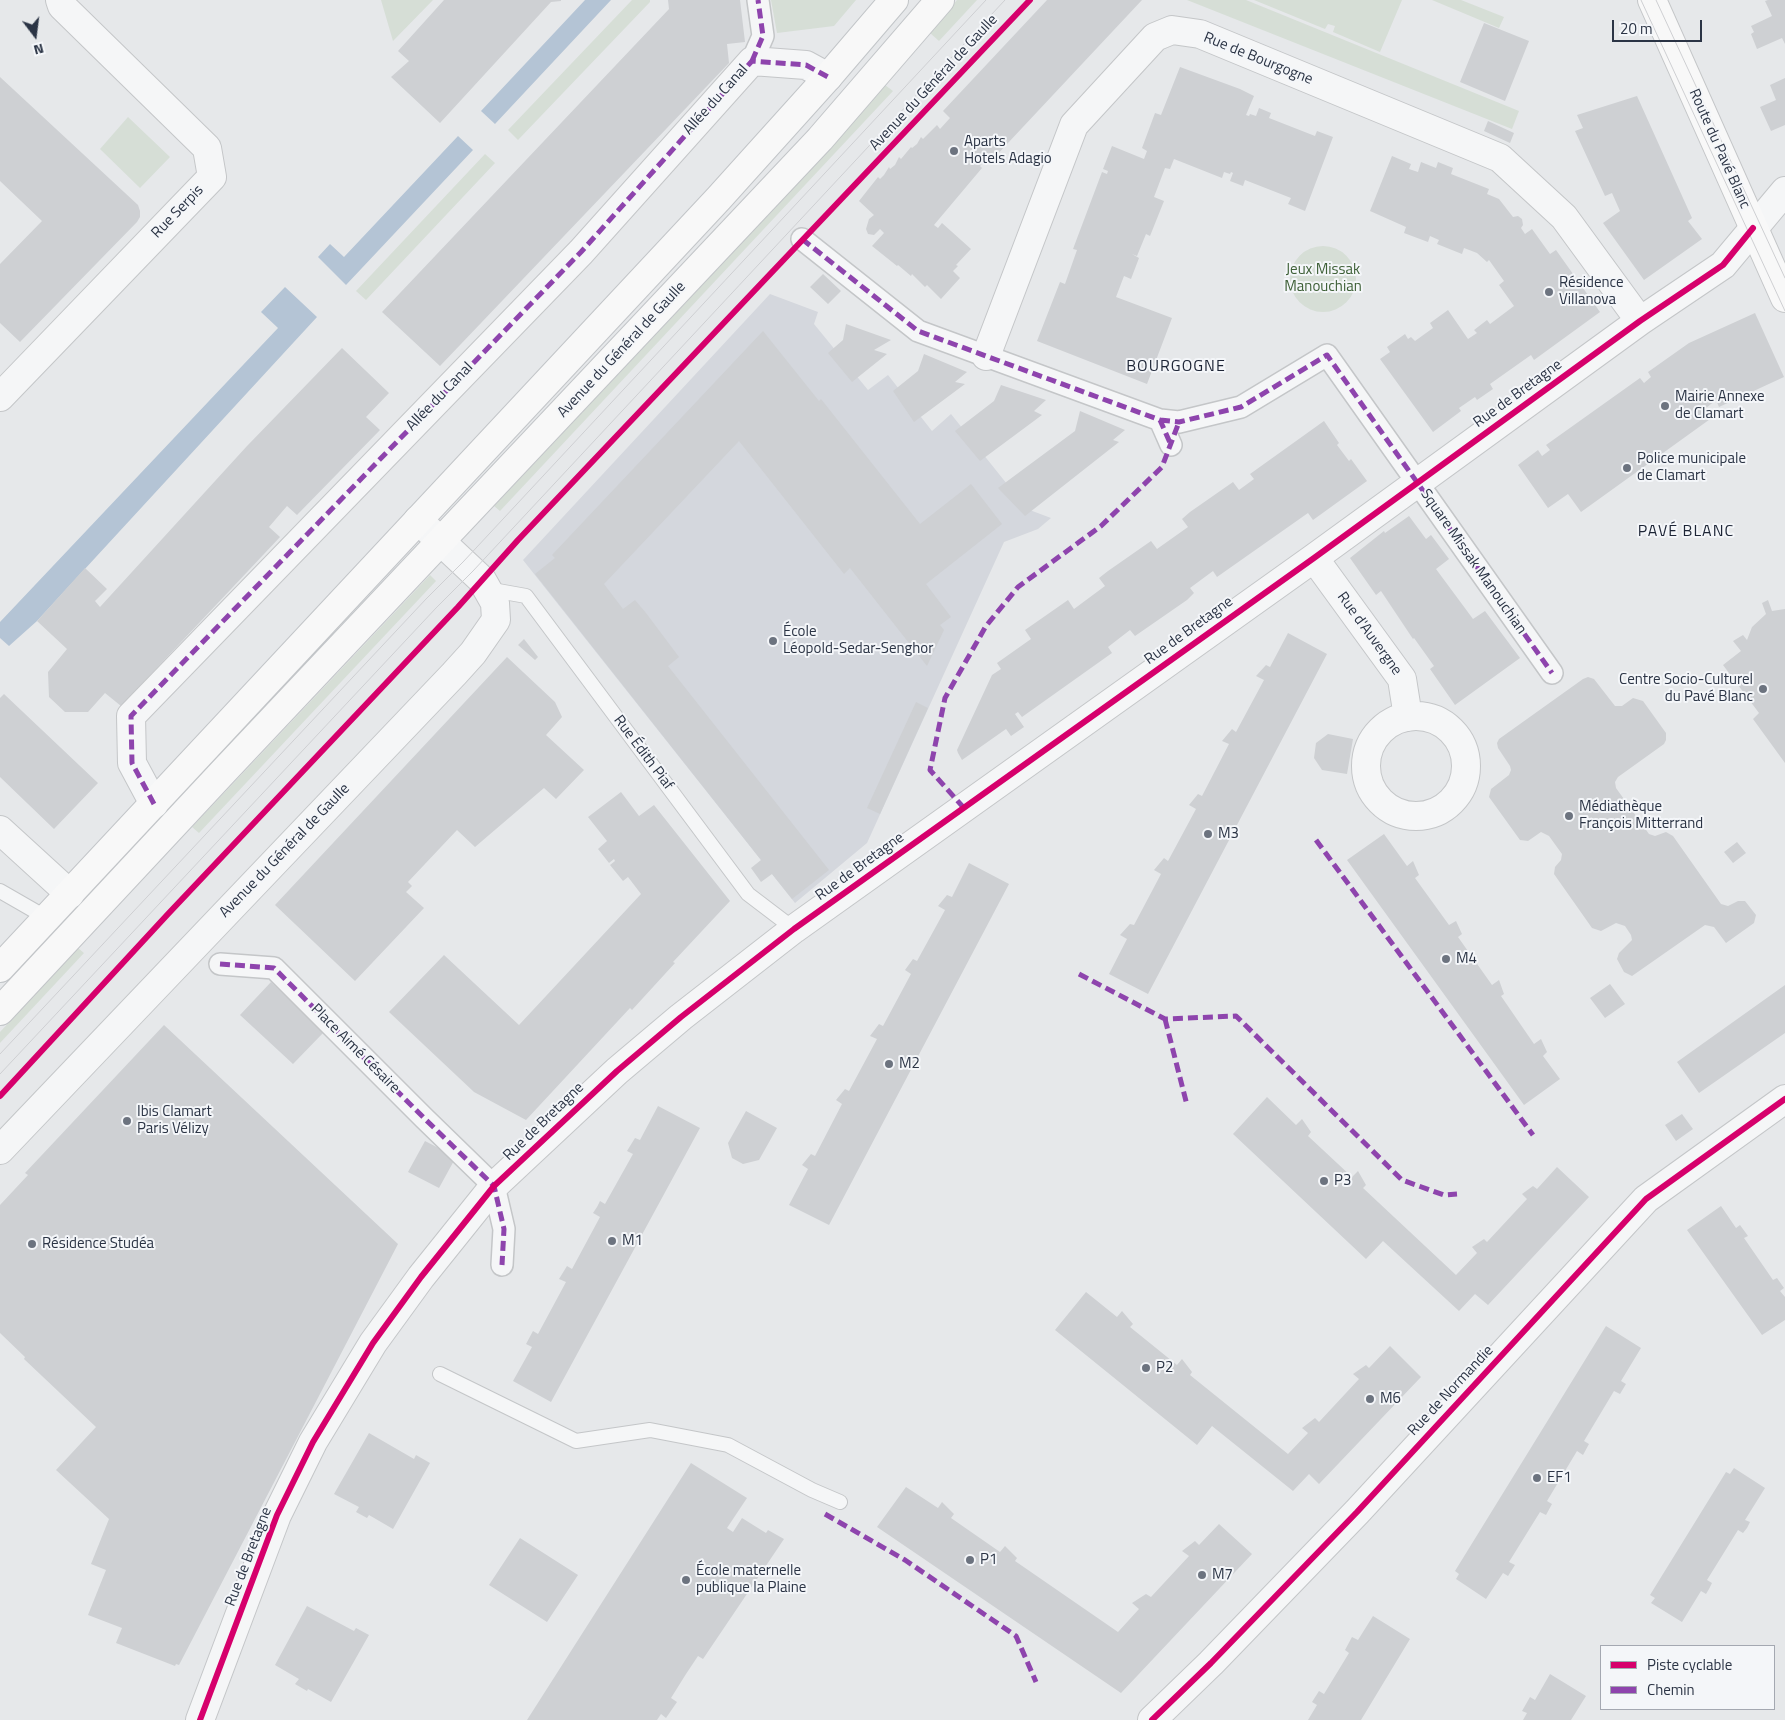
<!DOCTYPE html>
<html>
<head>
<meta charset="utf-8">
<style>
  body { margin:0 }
  #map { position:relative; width:1785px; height:1720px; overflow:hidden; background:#e6e8ea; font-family:"Titillium Web",sans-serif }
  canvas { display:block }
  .legend { position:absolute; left:1600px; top:1645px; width:175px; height:65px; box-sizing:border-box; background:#f4f6f9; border:1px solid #a4a8b1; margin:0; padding:6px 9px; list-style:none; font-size:15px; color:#2b3445 }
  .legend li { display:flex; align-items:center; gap:10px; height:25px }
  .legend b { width:25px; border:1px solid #a4a8b1 }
  .north { position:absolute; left:10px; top:10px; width:50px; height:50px; -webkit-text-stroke:4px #f4f6f9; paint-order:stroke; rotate:165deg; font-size:14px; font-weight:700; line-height:20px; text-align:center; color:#2b3445 }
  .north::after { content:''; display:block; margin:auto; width:18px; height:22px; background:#2b3445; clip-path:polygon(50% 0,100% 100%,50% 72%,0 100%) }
  .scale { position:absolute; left:1612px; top:20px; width:90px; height:22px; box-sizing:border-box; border:2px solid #2b3445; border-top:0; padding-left:6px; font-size:15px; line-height:18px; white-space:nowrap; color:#2b3445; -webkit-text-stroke:4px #f4f6f9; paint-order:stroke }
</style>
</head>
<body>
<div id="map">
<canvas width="1785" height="1720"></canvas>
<ul class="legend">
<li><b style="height:6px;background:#d6006c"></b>Piste cyclable</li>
<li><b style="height:6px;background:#8e44ad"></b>Chemin</li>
</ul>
<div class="north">N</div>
<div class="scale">20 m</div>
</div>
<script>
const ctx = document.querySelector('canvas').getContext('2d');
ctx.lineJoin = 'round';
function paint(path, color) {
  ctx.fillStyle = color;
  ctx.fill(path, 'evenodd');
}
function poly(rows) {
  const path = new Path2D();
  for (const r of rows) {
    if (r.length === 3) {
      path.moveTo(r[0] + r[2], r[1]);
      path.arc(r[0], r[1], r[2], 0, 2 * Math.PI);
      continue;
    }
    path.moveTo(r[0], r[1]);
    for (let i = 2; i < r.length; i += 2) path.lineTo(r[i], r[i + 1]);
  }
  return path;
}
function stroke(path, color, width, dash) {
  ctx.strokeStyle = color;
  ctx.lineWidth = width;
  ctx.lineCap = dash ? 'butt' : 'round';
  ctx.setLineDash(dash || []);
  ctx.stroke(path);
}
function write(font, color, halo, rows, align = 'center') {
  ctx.font = font + ' "Titillium Web",sans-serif';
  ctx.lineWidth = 4;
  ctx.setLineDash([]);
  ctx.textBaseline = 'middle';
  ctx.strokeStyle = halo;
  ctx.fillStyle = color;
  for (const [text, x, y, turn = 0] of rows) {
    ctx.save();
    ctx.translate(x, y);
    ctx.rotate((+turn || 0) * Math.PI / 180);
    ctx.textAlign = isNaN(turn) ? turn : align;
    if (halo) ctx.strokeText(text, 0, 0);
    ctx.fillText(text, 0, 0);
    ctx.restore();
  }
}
const built = poly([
  [770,294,818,312,814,324,868,390,888,375,932,431,951,414,1027,509,1051,518,1038,529,1004,542,867,843,795,903,523,560]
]);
const green = poly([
  [381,0,433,0,393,41],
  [632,0,650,0,650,2,518,140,508,130],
  [771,0,856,0,834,26,777,33],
  [957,0,977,0,939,41,930,33],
  [1187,0,1246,0,1519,111,1512,129],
  [1254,0,1402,0,1380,52,1333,32,1335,26,1328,24,1325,29],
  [1432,0,1461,0,1504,17,1499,28],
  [885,85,893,91,500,511,494,506,691,297,838,139],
  [128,117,170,157,140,188,100,149],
  [485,154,495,163,366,300,356,291],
  [1323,279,33],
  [430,575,436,581,199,833,192,827],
  [78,948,84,953,0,1043,0,1032]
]);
const water = poly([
  [585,0,611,0,495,124,481,111],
  [458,136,473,150,346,285,318,257,330,244,344,257],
  [285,287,317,317,37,621,9,646,0,638,0,622,278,328,261,312]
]);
const building = poly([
  [444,0,561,0,561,1,551,2,440,123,391,77,409,61,398,51],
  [668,0,740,0,745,42,727,44,729,63,440,366,382,312,669,9],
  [1047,0,1142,0,993,159,989,156,980,166,982,168,934,225,938,228,942,223,971,249,956,265,958,266,953,271,960,278,941,299,927,285,925,287,912,274,911,276,898,265,897,266,872,246,884,233,880,229,874,235,868,234,866,229,869,219,874,215,859,201,878,177,880,179,884,175,889,167,890,169,895,165,899,157,901,159,911,147,912,148,917,144,921,137,923,139,937,125,940,129,950,118,943,111],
  [1768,0,1785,0,1785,44,1782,38,1757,49,1751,34,1754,32,1751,26,1772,16,1765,1],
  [1484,23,1529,41,1505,101,1460,82],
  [1180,67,1240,89,1254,96,1246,115,1249,116,1250,114,1256,116,1259,108,1271,113,1269,118,1315,136,1317,131,1333,137,1305,211,1288,204,1291,198,1245,180,1243,186,1230,181,1233,173,1231,172,1230,174,1224,172,1222,178,1174,159,1170,169,1165,168,1154,197,1164,201,1150,236,1146,234,1137,256,1132,254,1139,258,1131,279,1124,276,1116,297,1172,318,1147,384,1037,341,1060,282,1065,284,1077,250,1073,249,1102,172,1107,174,1108,171,1103,169,1112,146,1144,159,1147,151,1142,148,1155,113,1161,115],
  [0,77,138,205,140,211,140,217,137,222,20,342,0,323,0,264,42,221,0,181],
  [1785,78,1785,125,1771,131,1760,107,1776,100,1770,85],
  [1637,96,1692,218,1688,221,1702,239,1644,280,1603,223,1620,211,1612,193,1605,196,1575,131,1583,128,1577,115],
  [1488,121,1514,133,1510,143,1484,131],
  [1392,156,1411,164,1409,169,1418,172,1421,162,1436,168,1438,162,1453,168,1451,174,1489,189,1487,194,1499,199,1513,217,1518,216,1522,219,1523,225,1521,228,1525,234,1532,229,1550,254,1556,250,1600,312,1534,360,1531,355,1490,384,1493,389,1477,400,1475,397,1459,408,1461,411,1433,432,1380,359,1390,352,1387,347,1405,334,1408,339,1411,337,1415,341,1433,328,1430,323,1448,310,1468,339,1477,333,1474,330,1487,320,1490,324,1514,306,1499,285,1504,281,1489,260,1487,262,1477,253,1464,248,1462,254,1437,244,1439,240,1430,236,1428,242,1404,233,1406,227,1370,211],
  [823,274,841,291,828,304,810,287],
  [1755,313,1784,377,1719,407,1716,400,1706,408,1713,417,1581,512,1568,494,1548,508,1518,465,1538,450,1542,456,1550,450,1546,445,1640,378,1644,383,1651,377,1648,372,1689,343],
  [846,324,891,340,874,350,887,354,852,382,828,353,843,340],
  [763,331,819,401,821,399,920,524,971,484,1002,524,926,584,951,617,940,625,944,630,927,666,850,568,844,574,739,441,604,584,623,609,635,600,646,613,679,657,668,666,829,870,792,899,772,874,761,882,751,868,761,860,535,574,555,558,552,555],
  [342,348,389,393,366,417,380,430,297,515,287,506,269,527,280,537,121,706,105,693,88,712,65,712,49,697,48,672,67,649,37,621,85,568,107,589,95,601,100,607,247,446],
  [924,354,967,372,955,382,965,384,914,422,893,391,918,371],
  [1001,385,1046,400,1034,411,1042,415,980,461,955,431,994,401],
  [1080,411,1125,430,1113,440,1119,442,1025,516,998,488,1075,431],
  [1324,421,1339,443,1337,445,1349,461,1351,459,1367,481,1313,520,1308,513,1217,577,1213,571,1190,588,1194,593,1187,600,1135,636,1130,630,1108,647,1112,653,1022,717,1018,712,1015,714,1024,727,1011,736,1006,729,962,760,958,753,957,750,992,675,1001,669,997,663,1031,639,1025,630,1068,600,1074,609,1105,586,1099,578,1108,571,1151,541,1157,549,1188,527,1182,519,1190,512,1233,482,1239,490,1254,479,1250,474],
  [1409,516,1426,539,1431,535,1449,559,1436,569,1473,619,1485,611,1520,658,1455,705,1430,669,1434,666,1414,638,1413,639,1381,591,1376,595,1350,558,1384,531,1385,533],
  [1768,600,1772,611,1785,609,1785,763,1753,719,1759,713,1723,665,1741,651,1733,641,1743,635,1747,640,1752,627,1766,614,1762,603],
  [1288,633,1327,654,1148,994,1109,974,1127,939,1120,935,1130,924,1134,925,1161,874,1154,870,1164,858,1168,861,1196,809,1189,805,1198,794,1202,796,1229,744,1222,741,1232,729,1236,732,1264,680,1256,676,1266,665,1270,667],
  [524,639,538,657,535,660,518,645],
  [507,657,555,702,562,717,546,735,584,770,556,799,544,788,475,847,457,830,408,882,412,886,406,892,424,908,355,981,275,905],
  [1588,677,1594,679,1615,706,1622,706,1633,698,1643,701,1666,733,1666,740,1664,744,1618,777,1615,782,1616,788,1649,834,1655,836,1666,832,1673,836,1721,904,1728,906,1738,901,1745,901,1756,915,1754,923,1726,943,1714,927,1705,925,1632,976,1624,972,1617,959,1619,953,1632,940,1631,935,1625,926,1616,923,1601,931,1592,928,1554,874,1555,867,1561,860,1562,854,1549,836,1541,832,1528,841,1520,840,1489,797,1491,789,1509,775,1511,770,1510,766,1498,748,1497,743,1499,739,1583,679],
  [4,694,98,783,54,829,0,777,0,698],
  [916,702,928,708,880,814,867,808],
  [1328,734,1353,739,1347,774,1322,770,1314,758,1316,743],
  [621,792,639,816,654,805,730,901,673,962,675,963,632,1010,630,1008,526,1120,474,1092,389,1012,444,955,519,1025,641,894,628,877,623,881,610,865,615,861,614,859,609,863,598,849,607,841,588,817],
  [1384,834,1407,866,1413,861,1419,875,1415,878,1449,925,1456,921,1462,934,1458,937,1492,985,1499,980,1504,994,1501,996,1534,1044,1541,1039,1547,1052,1543,1056,1560,1079,1524,1105,1347,860],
  [1737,842,1746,853,1733,863,1724,852],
  [969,863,1009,884,829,1225,789,1205,808,1169,802,1165,811,1154,815,1156,842,1104,836,1100,845,1089,849,1091,877,1039,870,1036,879,1024,883,1026,911,974,905,970,913,959,917,961,945,910,938,906,947,895,952,897],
  [271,982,324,1032,293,1064,240,1015],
  [1610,984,1625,1004,1605,1018,1590,998],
  [1785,985,1785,1033,1699,1093,1677,1062],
  [164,1025,398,1244,179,1665,176,1664,175,1666,116,1643,122,1628,88,1615,106,1570,91,1564,109,1519,56,1470,96,1427,24,1359,25,1357,0,1333,0,1205,28,1175,25,1173],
  [1267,1097,1296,1125,1302,1119,1311,1132,1308,1136,1352,1177,1358,1171,1366,1185,1363,1188,1456,1275,1477,1253,1472,1247,1484,1239,1487,1242,1527,1199,1522,1194,1533,1186,1537,1189,1557,1167,1589,1197,1488,1305,1475,1294,1459,1311,1383,1241,1366,1259,1233,1134],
  [658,1106,700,1128,551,1402,513,1381,532,1347,526,1344,533,1331,538,1334,566,1282,559,1279,567,1266,572,1269,600,1217,593,1213,597,1207,600,1201,605,1204,633,1154,627,1151,635,1138,640,1140],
  [746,1111,777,1128,759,1160,743,1164,732,1158,728,1143],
  [1682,1114,1693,1129,1676,1141,1665,1125],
  [425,1141,456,1157,439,1188,408,1172],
  [1721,1206,1736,1228,1740,1225,1748,1236,1744,1238,1773,1280,1777,1278,1784,1288,1780,1291,1785,1297,1785,1320,1762,1335,1687,1230],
  [1086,1292,1117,1317,1122,1311,1133,1324,1130,1327,1177,1365,1182,1359,1192,1372,1190,1375,1288,1454,1308,1433,1302,1428,1315,1418,1319,1422,1359,1379,1353,1374,1366,1365,1369,1368,1390,1346,1421,1377,1319,1484,1309,1474,1293,1491,1212,1426,1197,1445,1055,1330],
  [1606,1326,1641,1348,1621,1381,1626,1384,1620,1394,1614,1391,1584,1441,1589,1444,1583,1455,1577,1451,1547,1501,1552,1504,1546,1515,1540,1512,1509,1562,1515,1565,1508,1576,1503,1573,1486,1599,1456,1579,1459,1574,1455,1571],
  [369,1433,414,1459,416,1455,430,1463,393,1529,369,1515,367,1518,356,1512,359,1507,334,1494],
  [691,1463,747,1498,727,1528,733,1532,742,1518,766,1533,768,1530,784,1539,703,1659,698,1656,686,1674,671,1698,677,1702,666,1718,661,1714,657,1720,527,1720],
  [1734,1468,1765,1488,1745,1520,1750,1522,1747,1528,1743,1533,1738,1530,1707,1580,1712,1583,1709,1589,1706,1594,1701,1591,1682,1622,1651,1603,1655,1598,1650,1595,1726,1472,1730,1474],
  [906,1487,938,1508,942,1502,954,1514,951,1518,1000,1552,1005,1546,1017,1558,1015,1561,1118,1632,1139,1609,1132,1603,1146,1594,1151,1597,1189,1556,1182,1551,1195,1541,1199,1545,1219,1524,1252,1554,1121,1693,877,1527],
  [520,1538,578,1575,547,1622,489,1585],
  [307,1606,354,1631,356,1628,369,1635,331,1702,308,1689,307,1691,295,1684,299,1679,275,1665],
  [1373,1616,1410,1639,1361,1720,1308,1720,1317,1705,1312,1702,1319,1691,1324,1694,1349,1653,1345,1650,1352,1637,1358,1640],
  [1550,1674,1586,1696,1571,1720,1523,1720,1527,1713,1522,1711,1530,1697,1535,1700]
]);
const service = poly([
  [487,589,526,596,748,894,794,929],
  [0,891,47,918],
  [440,1374,576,1441,650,1430,728,1445,812,1490,840,1502]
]);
const pedestrian = poly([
  [752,61,763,36,758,0],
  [802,239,918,331,1160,420,1171,445],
  [1160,420,1179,422,1241,407,1327,355,1552,673],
  [220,964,274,968,424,1118,494,1186,504,1229,502,1265]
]);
const minor = poly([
  [986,356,1074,125,1155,37,1172,30,1200,34,1500,158,1564,217,1640,321],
  [0,397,212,177,207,148,62,6,60,0],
  [1314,558,1402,679,1408,717],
  [1416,766,50],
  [154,804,132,763,131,716,581,252,752,61,806,65,828,77],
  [0,830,70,894],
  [0,1150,454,674,473,653,496,620,495,603,482,580,418,520],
  [200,1720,277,1515,313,1442,373,1343,421,1277,494,1186,617,1071,681,1017,794,929,1314,558,1640,321,1723,265,1785,191],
  [1152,1720,1211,1663,1357,1512,1646,1199,1785,1099]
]);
const secondary = poly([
  [1652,0,1785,298]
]);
const primary = poly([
  [0,968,719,198,828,77,894,0],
  [0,1011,223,772,820,139,940,0]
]);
const tram = poly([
  [1641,0,1785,311],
  [1656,0,1785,278],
  [0,1054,426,599,463,562,986,0],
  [0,1074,436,608,473,571,1005,0]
]);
const quiet = poly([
  [752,61,763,36,758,0],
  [802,239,918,331,1160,420,1171,445],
  [1160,420,1179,422,1241,407,1327,355,1552,673],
  [154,804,132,763,131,716,581,252,752,61,806,65,828,77],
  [964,808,930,770,945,698,986,626,1018,587,1101,526,1162,467,1179,422],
  [1316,840,1533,1135],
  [220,964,274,968,424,1118,494,1186,504,1229,502,1265],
  [1079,974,1165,1019,1236,1016,1402,1180,1444,1195,1457,1194],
  [1165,1019,1187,1105],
  [825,1514,905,1560,1016,1636,1036,1682]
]);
const cycleway = poly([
  [0,1096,168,914,458,607,518,540,1030,0],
  [200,1720,277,1515,313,1442,373,1343,421,1277,494,1186,617,1071,681,1017,794,929,1314,558,1640,321,1723,265,1753,228],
  [1152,1720,1211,1663,1357,1512,1646,1199,1785,1099]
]);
const markers = [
  [954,151,5,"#6c737f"],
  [1549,292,5,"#6c737f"],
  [1665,406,5,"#6c737f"],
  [1627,468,5,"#6c737f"],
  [773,641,5,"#6c737f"],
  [1763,689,5,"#6c737f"],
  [1569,816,5,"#6c737f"],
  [1208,834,5,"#6c737f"],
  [1446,959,5,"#6c737f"],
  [889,1064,5,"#6c737f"],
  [127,1121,5,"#6c737f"],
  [1324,1181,5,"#6c737f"],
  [612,1241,5,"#6c737f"],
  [32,1244,5,"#6c737f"],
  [1146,1368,5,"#6c737f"],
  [1370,1399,5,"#6c737f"],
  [1537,1478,5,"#6c737f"],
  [970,1560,5,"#6c737f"],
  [1202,1575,5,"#6c737f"],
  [686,1580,5,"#6c737f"]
];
const streetNames = [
  ["Rue de Bourgogne",1258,59,22],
  ["Avenue du Général de Gaulle",934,83,-47],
  ["Allée du Canal",716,100,-48],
  ["Route du Pavé Blanc",1719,149,66],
  ["Rue Serpis",178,212,-46],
  ["Avenue du Général de Gaulle",622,350,-47],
  ["Rue de Bretagne",1518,394,-36],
  ["Allée du Canal",440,397,-46],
  ["Square Missak Manouchian",1473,562,55],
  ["Rue de Bretagne",1189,631,-36],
  ["Rue d'Auvergne",1369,634,54],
  ["Rue Édith Piaf",643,753,53],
  ["Avenue du Général de Gaulle",285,851,-46],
  ["Rue de Bretagne",860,867,-36],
  ["Place Aimé Césaire",355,1049,45],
  ["Rue de Bretagne",544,1122,-44],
  ["Rue de Normandie",1451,1391,-47],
  ["Rue de Bretagne",249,1557,-69]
];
const poiNames = [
  ["Aparts",964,142],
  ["Hotels Adagio",964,159],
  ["Résidence",1559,283],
  ["Villanova",1559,300],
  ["Mairie Annexe",1675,397],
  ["de Clamart",1675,414],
  ["Police municipale",1637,459],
  ["de Clamart",1637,476],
  ["École",783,632],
  ["Léopold-Sedar-Senghor",783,649],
  ["Centre Socio-Culturel",1753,680,"right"],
  ["du Pavé Blanc",1753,697,"right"],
  ["Médiathèque",1579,807],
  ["François Mitterrand",1579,824],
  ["M3",1218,834],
  ["M4",1456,959],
  ["M2",899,1064],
  ["Ibis Clamart",137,1112],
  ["Paris Vélizy",137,1129],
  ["P3",1334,1181],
  ["M1",622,1241],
  ["Résidence Studéa",42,1244],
  ["P2",1156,1368],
  ["M6",1380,1399],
  ["EF1",1547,1478],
  ["P1",980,1560],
  ["École maternelle",696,1571],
  ["publique la Plaine",696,1588],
  ["M7",1212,1575]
];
const parkNames = [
  ["Jeux Missak",1323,270],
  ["Manouchian",1323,287]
];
const neighbourhoodNames = [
  ["BOURGOGNE",1176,367],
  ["PAVÉ BLANC",1686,532]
];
paint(built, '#d4d7dd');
paint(green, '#d6ded6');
paint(water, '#b4c4d5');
paint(building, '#ced0d3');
stroke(service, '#c4c6c8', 16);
stroke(pedestrian, '#c4c6c8', 24);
stroke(minor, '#c4c6c8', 30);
stroke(secondary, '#c4c6c8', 30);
stroke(primary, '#c2c5c8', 30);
stroke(service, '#f5f6f7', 14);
stroke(pedestrian, '#f5f6f7', 21);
stroke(minor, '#f5f6f7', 28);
stroke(secondary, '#f8f8f8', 28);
stroke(primary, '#f8f8f8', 28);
stroke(tram, '#cecfd2', 1);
stroke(quiet, '#8e44ad', 5, [10, 5]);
stroke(cycleway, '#d6006c', 6);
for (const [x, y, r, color] of markers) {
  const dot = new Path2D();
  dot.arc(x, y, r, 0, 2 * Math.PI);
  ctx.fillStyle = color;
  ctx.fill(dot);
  stroke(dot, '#f4f6f9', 2);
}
write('15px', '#2b3445', '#f4f6f9', streetNames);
write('15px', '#2b3445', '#f4f6f9', poiNames, 'left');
write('15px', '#3f6138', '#f4f6f9', parkNames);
ctx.letterSpacing = '1px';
write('16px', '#1d2536', '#f4f6f9', neighbourhoodNames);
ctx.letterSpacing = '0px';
</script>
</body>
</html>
